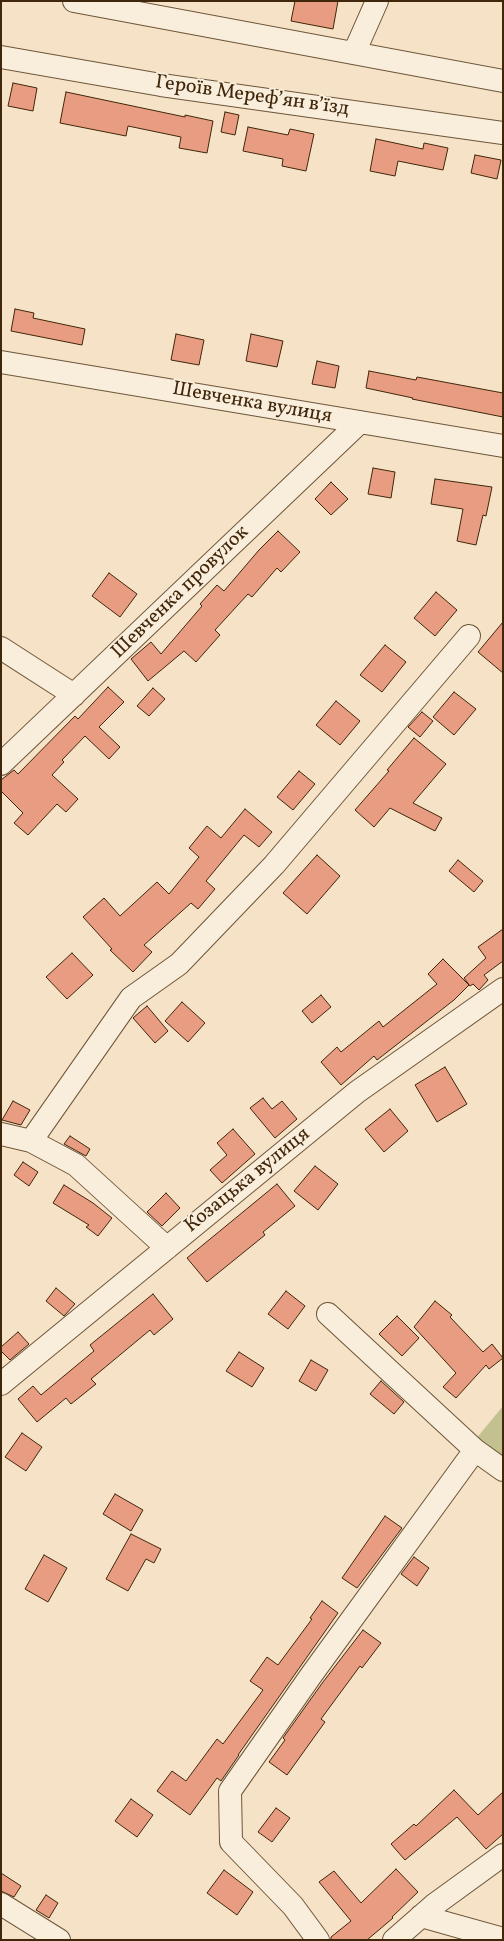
<!DOCTYPE html>
<html>
<head>
<meta charset="utf-8">
<style>
  body { margin:0 }
  #map { position:relative; width:504px; height:1941px; overflow:hidden; background:#f6e3c7; font-family:Vollkorn,serif }
  canvas { display:block }
  .frame { position:absolute; inset:0; border:2px solid #40260a; pointer-events:none }
</style>
</head>
<body>
<div id="map">
<canvas width="504" height="1941"></canvas>
<div class="frame"></div>
</div>
<script>
const ctx = document.querySelector('canvas').getContext('2d');
ctx.lineJoin = 'round';
function paint(path, color) {
  ctx.fillStyle = color;
  ctx.fill(path, 'evenodd');
}
function poly(rows) {
  const path = new Path2D();
  for (const r of rows) {
    path.moveTo(r[0], r[1]);
    for (let i = 2; i < r.length; i += 2) path.lineTo(r[i], r[i + 1]);
  }
  return path;
}
function stroke(path, color, width, dash) {
  ctx.strokeStyle = color;
  ctx.lineWidth = width;
  ctx.lineCap = dash ? 'butt' : 'round';
  ctx.setLineDash(dash || []);
  ctx.stroke(path);
}
function write(font, color, halo, rows, align = 'center') {
  ctx.font = font + ' Vollkorn,serif';
  ctx.lineWidth = 4;
  ctx.setLineDash([]);
  ctx.textBaseline = 'middle';
  ctx.strokeStyle = halo;
  ctx.fillStyle = color;
  for (const [text, x, y, turn = 0] of rows) {
    ctx.save();
    ctx.translate(x, y);
    ctx.rotate((+turn || 0) * Math.PI / 180);
    ctx.textAlign = isNaN(turn) ? turn : align;
    if (halo) ctx.strokeText(text, 0, 0);
    ctx.fillText(text, 0, 0);
    ctx.restore();
  }
}
const green = poly([
  [503,1406,503,1462,475,1440]
]);
const building = poly([
  [295,1,338,1,333,29,291,21,295,1],
  [13,83,37,88,33,111,8,106,13,83],
  [66,92,185,117,185,115,213,121,207,153,179,148,181,137,128,126,126,136,60,123,66,92],
  [225,112,239,115,235,135,221,132,225,112],
  [248,127,288,135,290,129,314,134,306,171,282,166,283,159,243,151,248,127],
  [376,139,423,149,424,143,448,148,443,170,398,161,395,176,370,171,376,139],
  [475,155,501,160,497,179,471,173,475,155],
  [15,309,34,313,33,318,85,329,82,345,11,331,15,309],
  [176,334,204,340,199,365,171,360,176,334],
  [251,334,283,341,277,367,246,361,251,334],
  [317,361,339,366,335,388,312,384,317,361],
  [369,371,416,380,417,377,503,393,503,417,412,399,413,398,366,388,369,371],
  [373,468,395,472,391,498,368,494,373,468],
  [435,479,492,487,486,516,483,515,476,545,457,541,463,509,431,504,435,479],
  [331,482,348,499,331,515,315,499,331,482],
  [278,531,300,552,281,572,277,568,252,597,248,594,215,630,220,635,196,662,184,651,148,681,131,659,151,642,161,654,202,606,200,604,217,585,224,591,259,550,278,531],
  [109,573,137,594,120,617,92,596,109,573],
  [436,592,457,610,435,636,414,618,436,592],
  [503,622,503,673,478,652,503,622],
  [385,645,406,662,382,692,360,675,385,645],
  [108,687,124,702,99,727,120,747,109,759,85,736,62,760,64,762,52,775,78,799,66,812,57,804,28,835,14,823,23,813,1,791,1,780,14,770,18,774,75,716,78,719,108,687],
  [153,688,165,699,149,716,137,706,153,688],
  [454,692,476,709,454,735,433,717,454,692],
  [336,701,360,721,340,745,316,725,336,701],
  [422,712,433,721,420,737,408,727,422,712],
  [414,738,446,764,413,803,442,818,435,831,390,808,374,827,355,810,389,771,387,770,414,738],
  [299,771,315,784,293,810,277,797,299,771],
  [245,809,272,832,259,847,244,835,206,881,215,889,198,909,191,903,144,945,152,952,133,972,110,950,112,949,83,917,104,898,120,916,157,882,169,894,199,857,189,848,207,826,221,838,245,809],
  [317,855,340,876,307,914,283,893,317,855],
  [458,860,483,881,474,892,449,871,458,860],
  [503,929,503,961,484,975,488,980,479,990,473,984,470,986,464,978,486,958,478,947,503,929],
  [72,953,93,975,67,999,46,977,72,953],
  [443,959,469,985,454,1000,377,1060,374,1056,341,1085,321,1062,337,1047,341,1052,379,1021,383,1027,437,984,428,974,443,959],
  [321,995,331,1007,312,1023,302,1011,321,995],
  [182,1002,205,1023,188,1042,165,1021,182,1002],
  [147,1006,168,1031,155,1043,133,1018,147,1006],
  [445,1067,467,1104,437,1122,415,1085,445,1067],
  [263,1098,272,1109,282,1101,297,1119,275,1138,250,1108,263,1098],
  [13,1101,30,1110,21,1125,2,1120,13,1101],
  [390,1109,408,1131,384,1152,365,1129,390,1109],
  [233,1129,255,1154,222,1183,210,1170,227,1155,217,1143,233,1129],
  [70,1136,90,1149,86,1156,64,1144,70,1136],
  [23,1162,38,1172,29,1186,14,1175,23,1162],
  [315,1166,338,1184,318,1210,294,1191,315,1166],
  [277,1184,295,1206,263,1232,265,1235,207,1282,187,1258,277,1184],
  [64,1185,93,1203,112,1218,98,1236,86,1227,89,1225,53,1203,64,1185],
  [166,1193,180,1208,162,1226,147,1212,166,1193],
  [56,1288,75,1304,64,1316,46,1301,56,1288],
  [286,1291,305,1306,288,1329,268,1314,286,1291],
  [153,1294,173,1319,154,1335,150,1330,91,1379,96,1384,71,1404,66,1398,37,1422,18,1399,33,1386,41,1395,94,1351,90,1345,153,1294],
  [435,1301,452,1315,450,1317,483,1352,492,1344,503,1358,489,1369,486,1365,456,1398,443,1387,456,1373,414,1327,435,1301],
  [397,1316,419,1338,402,1356,379,1334,397,1316],
  [18,1332,29,1344,10,1360,1,1351,1,1347,18,1332],
  [239,1352,264,1368,252,1387,226,1371,239,1352],
  [311,1360,328,1370,316,1391,299,1381,311,1360],
  [381,1381,404,1402,394,1414,370,1394,381,1381],
  [22,1433,42,1447,26,1471,5,1457,22,1433],
  [115,1494,143,1510,131,1531,103,1514,115,1494],
  [385,1516,402,1528,357,1588,342,1578,385,1516],
  [131,1534,161,1549,154,1563,146,1559,128,1591,106,1579,131,1534],
  [44,1555,67,1568,48,1602,25,1589,44,1555],
  [414,1557,429,1568,417,1586,401,1574,414,1557],
  [322,1601,338,1613,238,1755,239,1755,221,1781,217,1778,190,1815,157,1791,172,1771,186,1781,217,1739,223,1744,263,1690,250,1681,267,1657,278,1665,312,1619,310,1618,322,1601],
  [363,1630,381,1643,362,1668,360,1666,321,1719,325,1722,287,1775,269,1762,285,1740,283,1738,323,1682,363,1630],
  [454,1790,478,1815,503,1792,503,1834,486,1849,457,1817,405,1860,391,1844,414,1824,416,1826,454,1790],
  [131,1799,153,1815,137,1837,115,1821,131,1799],
  [276,1808,290,1818,272,1842,258,1832,276,1808],
  [396,1869,418,1892,392,1917,393,1918,367,1940,331,1940,331,1937,351,1921,319,1882,334,1871,361,1903,396,1869],
  [224,1870,253,1892,237,1915,207,1893,224,1870],
  [1,1873,21,1886,14,1897,1,1891,1,1873],
  [46,1895,58,1903,49,1918,36,1910,46,1895]
]);
const minor = poly([
  [74,1,503,81],
  [354,53,377,1],
  [1,57,161,85,503,133],
  [1,362,503,446],
  [1,648,74,695],
  [1,764,360,422],
  [1,1134,31,1141,76,1165,167,1248],
  [31,1141,131,998,179,964,274,865,469,636],
  [328,1314,475,1450,503,1470],
  [1,1384,357,1092,503,989],
  [1,1904,59,1940],
  [421,1916,503,1939],
  [318,1940,293,1906,231,1842,230,1791,312,1674,475,1450],
  [394,1940,434,1905,503,1855]
]);
const streetNames = [
  ["Героїв Мерефʼян вʼїзд",252,97,8],
  ["Шевченка вулиця",252,404,10],
  ["Шевченка провулок",181,593,-44],
  ["Козацька вулиця",248,1181,-39]
];
paint(green, '#c4c190');
paint(building, '#e89d82');
stroke(building, '#40260a', 1);
stroke(minor, '#6e5539', 24);
stroke(minor, '#f9eddb', 22);
write('20px', '#40260a', '#f9eddb', streetNames);
</script>
</body>
</html>
